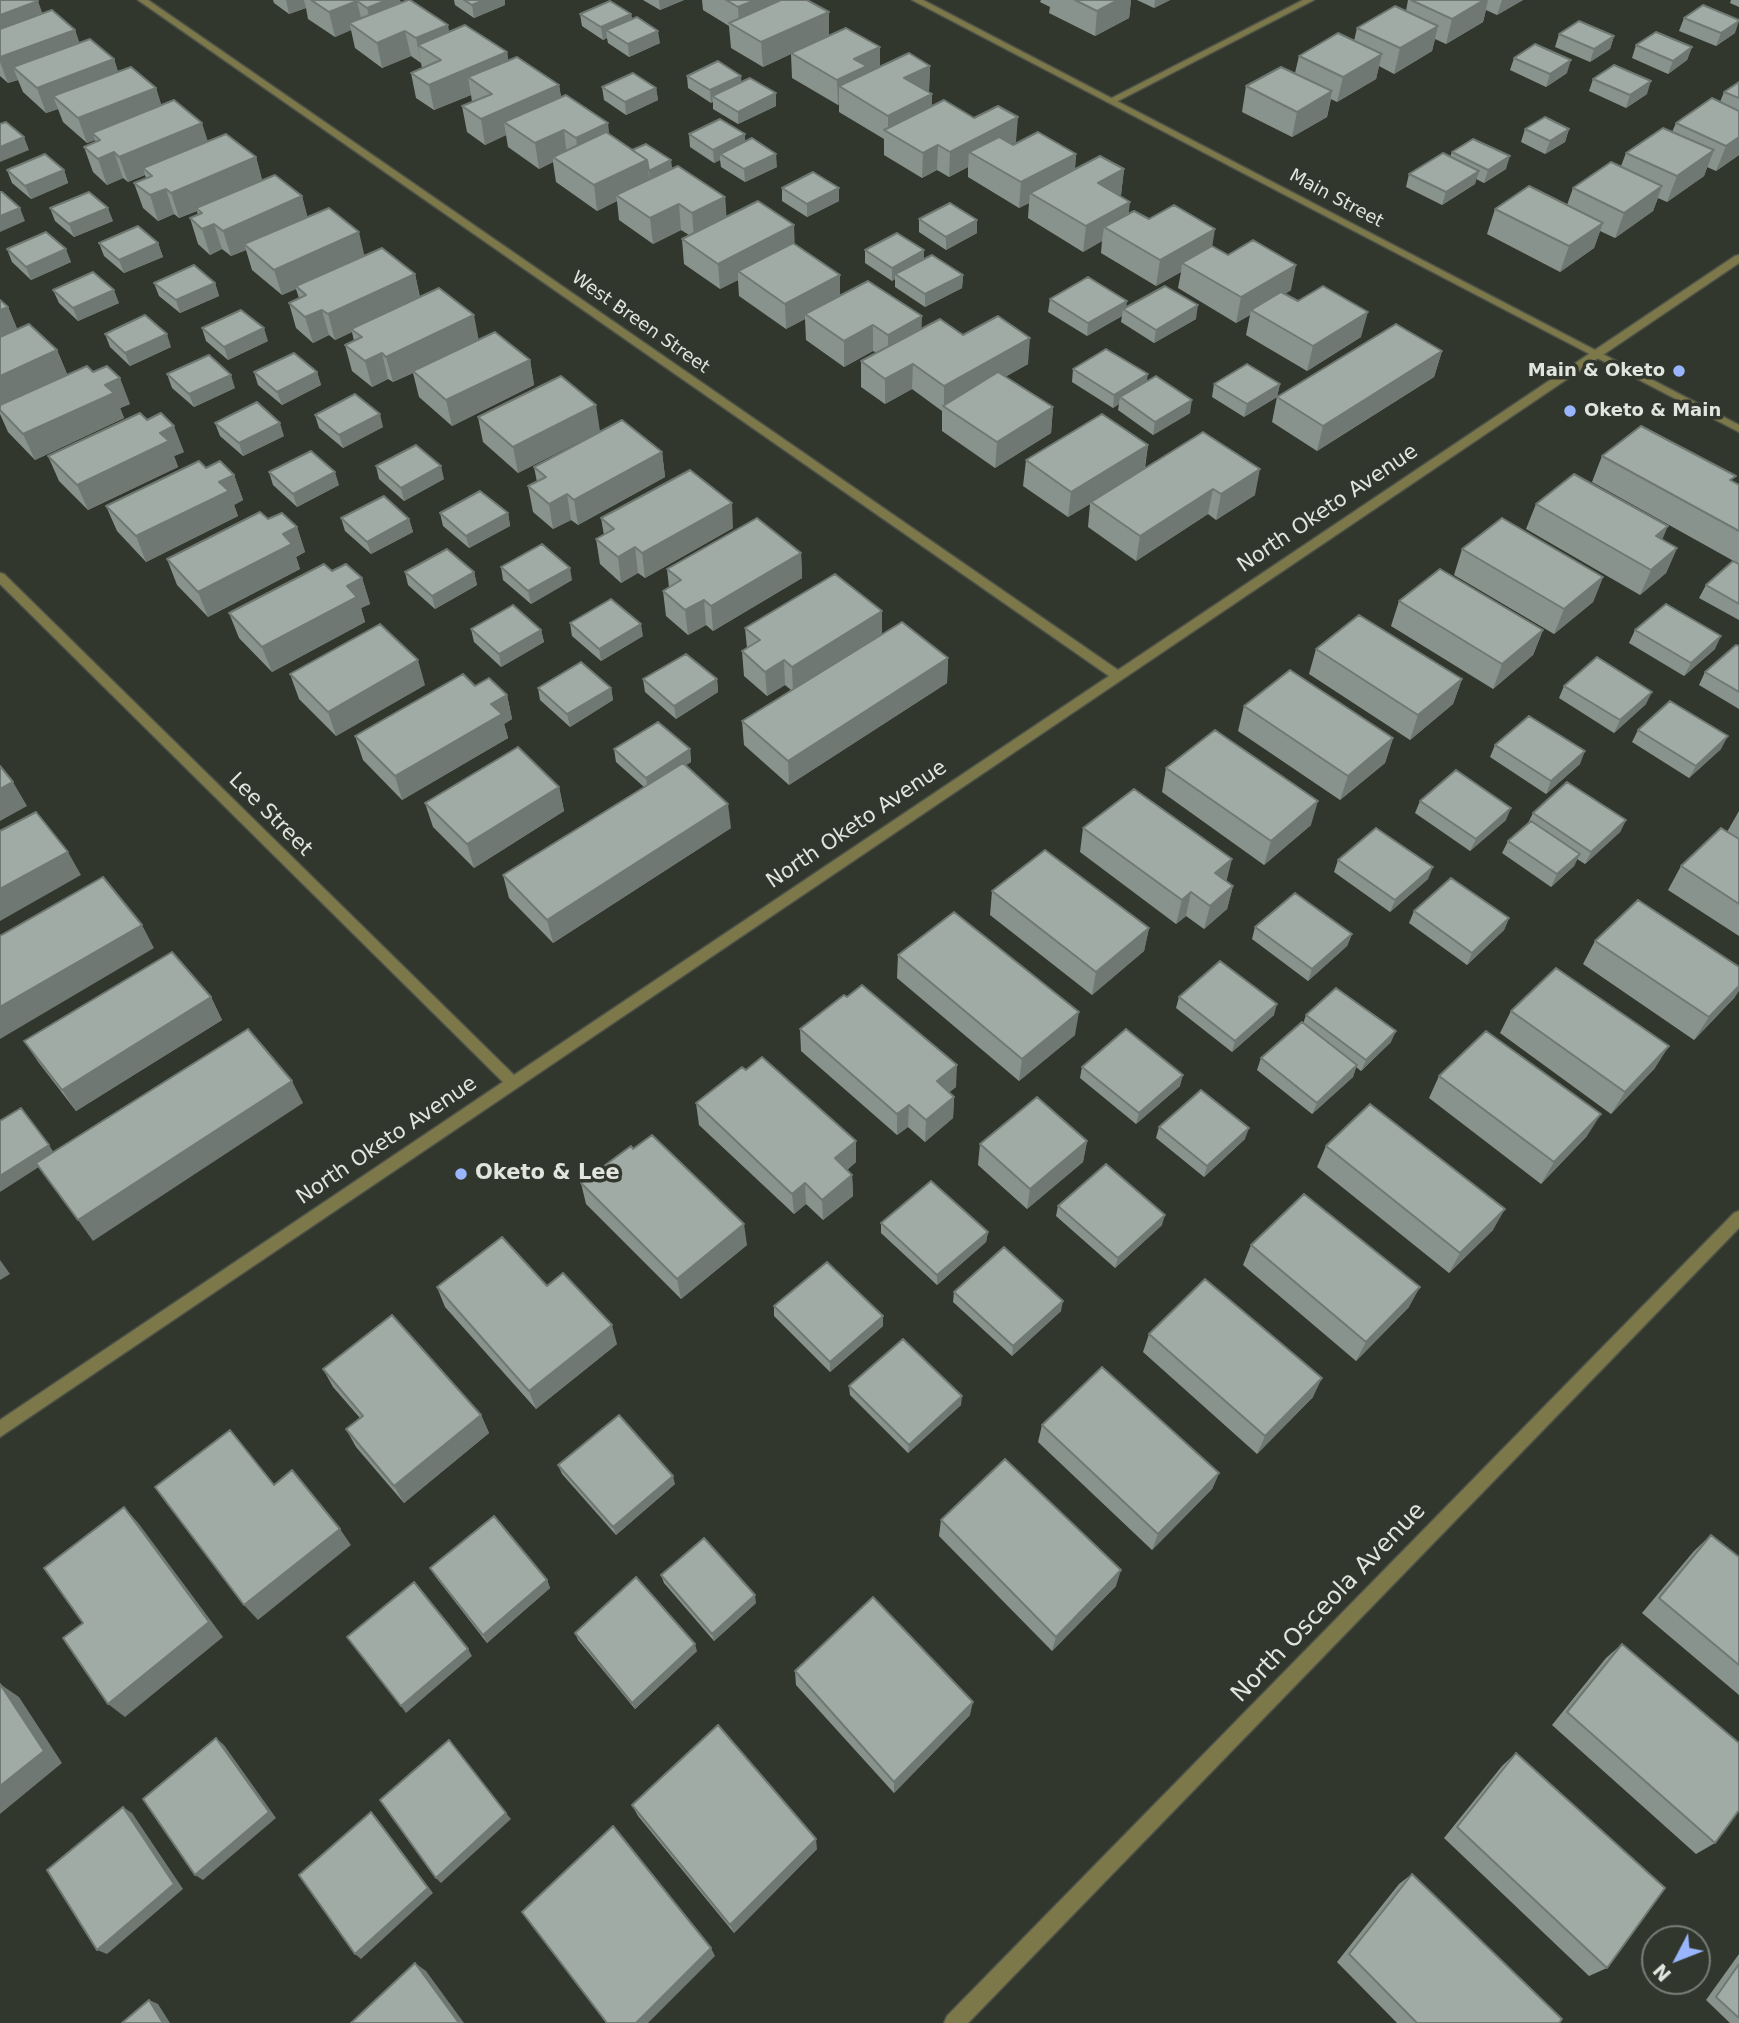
<!DOCTYPE html>
<html>
<head>
<meta charset="utf-8">
<style>
  body { margin:0 }
  #map { position:relative; width:1739px; height:2023px; overflow:hidden; background:#32372e; font-family:"DejaVu Sans",sans-serif }
  canvas { display:block }
  .north { position:absolute; left:1641px; top:1925px; width:70px; height:70px; box-sizing:border-box; background:#32372e; border:2px solid #787d75; border-radius:50%; rotate:228deg; font-size:19px; font-weight:700; line-height:28px; text-align:center; color:#e2e5df }
  .north::after { content:''; display:block; margin:auto; width:24px; height:32px; background:#99b5fd; clip-path:polygon(50% 0,100% 100%,50% 72%,0 100%) }
</style>
</head>
<body>
<div id="map">
<canvas width="1739" height="2023"></canvas>
<div class="north">N</div>
</div>
<script>
const ctx = document.querySelector('canvas').getContext('2d');
ctx.lineJoin = 'round';
function poly(rows) {
  const path = new Path2D();
  for (const r of rows) {
    path.moveTo(r[0], r[1]);
    for (let i = 2; i < r.length; i += 2) path.lineTo(r[i], r[i + 1]);
  }
  return path;
}
function stroke(path, color, width, dash) {
  ctx.strokeStyle = color;
  ctx.lineWidth = width;
  ctx.lineCap = dash ? 'butt' : 'round';
  ctx.setLineDash(dash || []);
  ctx.stroke(path);
}
function paint(path, color) {
  ctx.fillStyle = color;
  ctx.fill(path, 'evenodd');
}
function write(font, color, halo, rows, align = 'center') {
  ctx.font = font + ' "DejaVu Sans",sans-serif';
  ctx.lineWidth = 7;
  ctx.setLineDash([]);
  ctx.textBaseline = 'middle';
  ctx.strokeStyle = halo;
  ctx.fillStyle = color;
  for (const [text, x, y, turn = 0] of rows) {
    ctx.save();
    ctx.translate(x, y);
    ctx.rotate((+turn || 0) * Math.PI / 180);
    ctx.textAlign = isNaN(turn) ? turn : align;
    if (halo) ctx.strokeText(text, 0, 0);
    ctx.fillText(text, 0, 0);
    ctx.restore();
  }
}
const minor = poly([
  [138,0,148,0,1118,670,1735,256,1739,255,1739,263,0,1437,0,1420,503,1082,0,584,0,573,4,574,514,1075,1109,676,138,0],
  [1303,0,1314,0,1114,103,1106,101,1303,0],
  [1739,1211,1739,1228,968,2023,944,2023,947,2016,1734,1213,1739,1211]
]);
const tertiary = poly([
  [912,0,923,0,1739,425,1739,432,912,0]
]);
const wall = poly([
  [0,0,42,14,75,30,79,43,114,59,118,72,156,88,161,105,208,141,256,157,262,180,302,196,307,217,365,255,415,274,420,297,479,340,530,360,534,385,452,426,419,397,413,373,393,382,388,379,372,387,352,371,345,345,354,341,352,332,335,340,329,335,313,343,296,328,289,303,299,298,296,289,282,295,252,270,246,250,231,256,222,249,210,255,198,244,190,218,198,215,197,211,179,218,174,214,158,221,143,208,134,183,146,178,145,175,128,182,123,178,107,185,93,172,84,147,96,142,95,140,87,143,63,122,58,109,46,113,23,92,18,80,8,83,0,76],
  [273,0,400,0,401,3,449,32,507,52,508,60,559,85,561,97,609,135,632,150,672,168,725,197,726,217,795,245,840,296,922,329,963,335,1028,364,1005,377,1053,407,1051,433,995,468,942,431,942,411,912,389,885,404,861,387,861,361,877,353,873,351,844,367,806,340,805,319,786,329,739,296,738,280,720,289,684,264,682,239,689,235,681,230,653,244,619,220,617,201,597,211,556,182,553,162,539,169,508,147,506,135,485,145,467,132,462,106,472,102,471,95,434,110,416,98,411,73,422,68,421,63,411,56,382,68,355,48,351,30,335,37,308,19,306,8,289,14,274,3],
  [454,0,505,0,505,5,474,18,455,5],
  [643,0,684,0,660,10],
  [702,0,807,0,829,35,880,67,930,66,929,91,928,92,932,106,1016,142,1012,144,1076,154,1075,169,1124,169,1121,195,1120,196,1129,213,1149,219,1212,246,1291,290,1285,294,1361,337,1307,371,1246,335,1250,315,1236,323,1178,288,1181,272,1156,286,1101,253,1102,241,1083,252,1028,218,1029,203,1019,208,968,177,968,167,949,177,937,170,922,178,884,155,884,139,839,112,839,104,838,105,792,78,791,54,763,67,731,48,729,26,703,10],
  [1041,0,1131,0,1129,18,1095,36,1049,13,1050,7,1040,2],
  [1137,0,1170,0,1154,8],
  [1408,0,1523,0,1497,15,1486,10,1483,22,1446,44,1435,39,1432,51,1394,74,1379,66,1376,79,1337,102,1331,99,1327,117,1292,137,1242,112,1246,86,1295,73,1299,56,1354,41,1357,28,1406,11],
  [1731,0,1739,0,1739,7,1730,3],
  [580,14,631,14,632,19,660,43,629,57,608,43,607,38,603,40,582,26],
  [1684,18,1735,33,1716,46,1679,31],
  [1559,34,1614,36,1610,49,1590,62,1555,47],
  [1636,45,1692,47,1687,60,1668,74,1632,58],
  [1514,58,1567,73,1546,87,1510,70],
  [687,76,741,76,741,82,776,106,738,124,713,109,713,102,711,103,688,88],
  [1593,79,1647,94,1626,108,1589,91],
  [1739,82,1739,155,1716,171,1707,167,1704,176,1667,202,1658,198,1653,211,1615,238,1600,231,1594,248,1560,272,1487,234,1495,209,1567,205,1573,188,1621,166,1626,153,1672,132,1676,123,1720,102,1724,92],
  [602,87,656,88,658,100,626,115,604,100],
  [1525,129,1569,129,1565,142,1545,154,1521,142],
  [689,134,745,141,777,167,745,182,721,167,720,160,714,163,690,147],
  [1452,152,1506,169,1484,183,1476,179,1475,184,1442,205,1406,187,1409,174,1450,157],
  [7,170,64,170,68,183,31,199,12,183],
  [782,188,839,188,839,201,807,217,782,201],
  [50,208,113,221,74,237,55,221],
  [919,219,977,233,946,250,919,232],
  [99,243,158,243,163,257,124,273,104,256],
  [7,249,71,262,31,280,12,262],
  [865,250,924,259,963,275,962,288,925,307,895,287,895,279,892,281,865,263],
  [154,283,215,283,219,296,180,313,159,296],
  [53,290,119,303,78,321,59,303],
  [1050,299,1126,308,1196,319,1154,343,1121,322,1122,316,1087,336,1048,312],
  [0,300,8,307,17,329,57,350,67,374,130,404,120,408,124,418,35,460,8,432,0,414],
  [202,328,268,341,228,360,206,341],
  [105,334,171,347,130,366,110,347],
  [1442,351,1434,377,1317,451,1272,422,1277,397],
  [1073,369,1147,382,1190,413,1153,435,1118,410,1119,404,1113,408,1072,382],
  [254,372,317,372,321,385,282,405,258,385],
  [167,374,235,388,194,407,172,388],
  [1214,384,1280,384,1277,397,1244,417,1212,397],
  [315,415,383,427,343,448,319,428],
  [478,417,600,431,518,473,483,442],
  [215,423,284,436,243,456,220,436],
  [1148,445,1145,468,1255,495,1216,520,1208,514,1136,561,1088,527,1090,504,1068,517,1023,486,1026,460],
  [184,452,174,456,178,467,88,510,59,481,48,456],
  [662,452,665,477,578,525,571,520,553,529,533,512,528,486,537,482,534,467],
  [1602,456,1733,482,1739,485,1739,564,1592,482],
  [376,466,444,479,404,501,379,479],
  [206,468,234,475,243,500,234,505,238,516,146,562,117,531,106,506],
  [269,472,339,485,297,507,273,485],
  [1536,504,1662,540,1677,548,1666,573,1640,595,1526,529],
  [440,513,508,513,510,526,469,548,443,526],
  [341,518,409,519,413,532,371,554,345,531],
  [601,518,733,528,645,578,638,573,621,583,600,564,596,539,604,535],
  [268,519,297,527,305,552,296,557,300,569,208,617,177,585,167,559],
  [1462,549,1603,577,1593,602,1554,634,1454,575],
  [801,553,802,578,713,631,706,625,688,635,666,616,663,591,669,587,667,569],
  [1739,564,1739,620,1699,598,1706,585],
  [501,567,572,580,531,604,503,580],
  [332,571,362,578,370,604,361,608,365,622,272,672,239,638,229,613],
  [405,572,474,572,477,585,435,609,408,585],
  [1399,601,1543,630,1533,655,1493,689,1391,626],
  [570,623,643,636,601,661,572,636],
  [745,628,882,634,948,658,947,683,789,785,744,745,742,721,791,690,785,685,767,696,744,676,742,651,747,648],
  [471,629,541,630,544,642,501,667,474,642],
  [1635,630,1715,649,1684,676,1629,643],
  [1739,646,1739,709,1699,685,1705,672],
  [1316,649,1462,679,1453,704,1410,740,1309,674],
  [290,674,425,685,336,736,299,699],
  [643,679,717,679,718,692,676,719,645,692],
  [475,686,507,695,512,719,504,724,508,738,402,800,363,760,355,736],
  [1564,686,1646,704,1614,733,1559,698],
  [538,688,611,688,613,700,570,727,540,700],
  [1244,706,1393,738,1385,763,1340,800,1238,731],
  [1638,730,1721,749,1689,778,1632,742],
  [1495,745,1580,764,1546,794,1490,757],
  [614,749,690,749,691,762,686,765,731,828,553,943,509,898,503,875,644,787,616,762],
  [1166,768,1311,825,1264,865,1162,792],
  [559,787,564,811,474,868,433,827,425,803],
  [1420,801,1506,820,1470,851,1415,813],
  [1739,811,1739,936,1668,890,1681,866,1727,832],
  [1533,813,1626,820,1620,832,1585,864,1577,859,1574,866,1551,887,1502,853,1508,841,1528,823],
  [1083,828,1227,881,1233,886,1227,909,1204,929,1186,916,1176,924,1080,852],
  [1338,860,1428,879,1390,912,1334,872],
  [992,891,1149,928,1144,951,1092,995,990,915],
  [1414,911,1509,918,1504,930,1467,965,1409,923],
  [1255,927,1352,934,1347,946,1308,981,1252,939],
  [1595,941,1735,997,1694,1040,1583,964],
  [898,955,1075,1035,1019,1081,897,978],
  [211,997,222,1020,76,1111,39,1063,24,1041],
  [1179,997,1274,1015,1232,1052,1176,1008],
  [1511,1011,1655,1068,1611,1114,1500,1033],
  [1306,1015,1391,1042,1361,1071,1356,1067,1353,1077,1312,1114,1257,1070,1261,1058,1303,1024],
  [800,1029,956,1087,949,1092,954,1097,953,1118,925,1142,908,1127,897,1135,801,1051],
  [1082,1067,1180,1086,1136,1124,1080,1078],
  [1439,1076,1587,1136,1541,1184,1429,1098],
  [696,1103,856,1162,847,1170,852,1175,853,1196,823,1220,806,1204,794,1214,699,1125],
  [1159,1127,1245,1139,1204,1177,1156,1138],
  [1087,1141,1083,1162,1027,1209,978,1165,980,1144],
  [1326,1146,1493,1230,1449,1273,1317,1167],
  [581,1183,747,1245,681,1299,586,1204],
  [1058,1206,1162,1225,1115,1268,1056,1216],
  [881,1223,988,1232,986,1242,937,1285,881,1233],
  [1251,1245,1409,1307,1356,1361,1243,1265],
  [547,1286,617,1344,536,1409,445,1307,437,1287],
  [954,1292,1061,1311,1012,1356,953,1302],
  [774,1306,883,1316,883,1326,830,1372,774,1316],
  [1149,1334,1313,1397,1257,1454,1143,1352],
  [323,1369,481,1415,489,1433,404,1503,356,1447,346,1429,360,1418,333,1387],
  [849,1386,961,1405,908,1453,850,1395],
  [1042,1425,1219,1473,1212,1489,1152,1550,1038,1442],
  [558,1465,675,1484,616,1535,562,1474],
  [941,1520,1116,1586,1052,1651,939,1536],
  [1711,1535,1739,1557,1739,1695,1642,1613,1694,1551],
  [430,1568,547,1580,550,1588,487,1643,435,1576],
  [661,1575,756,1603,714,1641,664,1583],
  [575,1633,697,1651,635,1709,578,1640],
  [1622,1644,1715,1843,1696,1854,1552,1725,1606,1658],
  [795,1671,970,1715,894,1793,796,1685],
  [1516,1753,1607,1968,1589,1976,1444,1838,1502,1766],
  [632,1805,817,1849,734,1933,638,1816],
  [1412,1874,1559,2023,1397,2023,1337,1962,1399,1884],
  [1739,1954,1739,2023,1730,2023,1706,2000]
]);
const shadedWall = poly([
  [286,0,304,0,306,8,289,14],
  [387,0,400,0,404,20,373,33,367,8],
  [484,0,505,0,505,5,474,18,472,5],
  [659,0,684,0,660,10],
  [755,0,782,0,739,28,738,7],
  [1118,0,1131,0,1129,18,1095,36,1097,11],
  [1155,0,1170,0,1154,8],
  [1484,0,1488,0,1483,22,1446,44,1452,19],
  [1502,0,1523,0,1497,15],
  [38,1,47,26,0,44,0,15],
  [357,1,363,26,349,23,351,30,335,37,329,12],
  [829,12,829,37,791,53,791,54,763,67,761,42],
  [631,14,633,27,606,30,607,38,603,40,601,27],
  [1739,21,1735,33,1716,46,1721,33],
  [448,25,453,50,418,45,421,63,416,38],
  [1438,26,1432,51,1394,74,1400,48],
  [75,30,84,55,13,67,18,80,8,83,0,62,0,57],
  [405,31,411,56,382,68,377,43],
  [658,31,660,43,629,57,628,44],
  [1614,36,1610,49,1590,62,1594,49],
  [880,47,880,72,839,86,839,104,838,105,837,80,854,59],
  [1692,47,1687,60,1668,74,1673,61],
  [507,52,511,78,468,77,471,95,434,110,429,85],
  [1382,54,1376,79,1337,102,1343,77],
  [114,59,122,84,53,96,58,109,46,113,37,88],
  [1571,60,1567,73,1546,87,1550,74],
  [930,66,929,91,904,103,904,78],
  [741,76,742,88,712,96,713,102,711,103,710,90],
  [1651,81,1647,94,1626,108,1630,95],
  [559,85,563,111,504,122,506,135,485,145,481,119],
  [156,88,164,113,92,133,95,140,87,143,78,118],
  [656,88,658,100,626,115,625,102],
  [1332,91,1327,117,1292,137,1297,112],
  [776,93,776,106,738,124,738,112],
  [932,94,932,120,888,132,888,116],
  [1018,117,1016,142,982,160,969,152,968,167,949,177,950,152],
  [202,123,210,148,143,168,145,175,128,182,119,157],
  [608,123,611,149,579,163,576,138],
  [1569,129,1565,142,1545,154,1550,141],
  [564,130,567,156,553,157,553,162,539,169,535,143],
  [745,134,745,147,720,154,720,160,714,163,713,150],
  [24,137,29,150,0,162,0,147],
  [1739,137,1739,155,1716,171,1726,146],
  [938,145,937,170,922,178,923,153],
  [1714,150,1704,176,1667,202,1677,176],
  [114,152,123,178,107,185,98,159],
  [776,154,777,167,745,182,744,169],
  [1076,154,1074,179,1030,193,1029,203,1019,208,1021,182],
  [1510,156,1506,169,1484,183,1488,170],
  [256,157,263,183,196,208,197,211,179,218,171,193],
  [647,160,650,185,616,195,617,201,597,211,594,185],
  [671,160,673,173,650,184,649,171],
  [1124,169,1121,195,1096,209,1098,183],
  [64,170,68,183,31,199,25,186],
  [1479,171,1475,184,1442,205,1446,192],
  [1662,186,1653,211,1615,238,1624,213],
  [839,188,839,201,807,217,807,204],
  [166,189,174,214,158,221,150,195],
  [302,196,309,222,244,244,246,250,231,256,223,231],
  [725,197,727,222,694,238,692,213],
  [1130,202,1127,227,1104,227,1102,241,1083,252,1086,226],
  [679,204,681,230,653,244,650,218],
  [20,208,25,221,0,232,0,216],
  [108,208,113,221,74,237,69,224],
  [977,220,977,233,946,250,946,237],
  [1603,223,1594,248,1560,272,1569,246],
  [214,224,222,249,210,255,202,229],
  [794,225,795,251,738,271,738,280,720,289,718,264],
  [1215,229,1211,254,1182,263,1181,272,1156,286,1160,260],
  [359,232,365,258,296,286,296,289,282,295,274,270],
  [158,243,163,257,124,273,119,260],
  [66,249,71,262,31,280,26,267],
  [924,250,924,263,895,274,895,279,892,281,892,268],
  [1296,265,1291,290,1255,312,1251,310,1250,315,1236,323,1241,297],
  [415,274,420,300,351,329,352,332,335,340,328,314],
  [840,275,840,301,805,314,805,319,786,329,785,304],
  [963,275,962,288,925,307,925,294],
  [215,283,219,296,180,313,176,300],
  [114,290,119,303,78,321,73,308],
  [1127,301,1126,311,1123,309,1122,316,1087,336,1088,323],
  [1198,305,1196,319,1154,343,1156,330],
  [8,307,19,333,0,341,0,310],
  [322,310,329,335,313,343,305,317],
  [1368,312,1361,337,1307,371,1313,346],
  [474,315,479,341,393,382,386,357],
  [922,316,921,342,888,360,888,335],
  [873,325,873,351,844,367,844,341],
  [264,328,268,341,228,360,224,347],
  [167,334,171,347,130,366,125,353],
  [1030,338,1028,364,948,409,944,406,944,386],
  [57,350,68,376,0,407,0,376],
  [1442,351,1434,377,1317,451,1323,426],
  [382,353,388,379,372,387,365,361],
  [530,360,534,385,452,426,446,400],
  [913,364,912,389,885,404,885,379],
  [317,372,321,385,282,405,277,392],
  [1148,374,1146,387,1120,397,1119,404,1113,408,1114,395],
  [231,375,235,388,194,407,189,394],
  [120,378,130,404,120,408,124,418,35,460,23,434,105,385],
  [1280,384,1277,397,1244,417,1247,404],
  [1192,400,1190,413,1153,435,1155,422],
  [596,405,600,431,518,473,513,447],
  [1053,407,1051,433,995,468,997,442],
  [380,414,383,427,343,448,339,435],
  [280,423,284,436,243,456,239,443],
  [174,426,184,452,174,456,178,467,88,510,77,485,160,433],
  [1148,445,1144,470,1091,502,1090,504,1068,517,1071,492],
  [662,452,665,477,578,525,574,500],
  [441,466,444,479,404,501,401,488],
  [1260,469,1255,495,1216,520,1221,494],
  [335,472,339,485,297,507,293,494],
  [234,475,243,500,234,505,238,516,146,562,136,536,219,482],
  [1213,489,1208,514,1136,561,1140,536],
  [567,494,571,520,553,529,549,504],
  [732,503,733,528,645,578,642,553],
  [508,513,510,526,469,548,466,536],
  [409,519,413,532,371,554,367,542],
  [1668,526,1657,552,1656,536],
  [297,527,305,552,296,557,300,569,208,617,198,592,283,534],
  [635,547,638,573,621,583,618,557],
  [1677,548,1666,573,1640,595,1651,570],
  [801,553,802,578,713,631,711,606],
  [570,568,572,580,531,604,528,591],
  [474,572,477,585,435,609,432,596],
  [1603,577,1593,602,1554,634,1564,609],
  [362,578,370,604,361,608,365,622,272,672,262,647,347,586],
  [704,600,706,625,688,635,685,610],
  [882,611,882,636,793,692,792,667],
  [641,624,643,636,601,661,599,649],
  [541,630,544,642,501,667,499,654],
  [1543,630,1533,655,1493,689,1502,664],
  [1721,636,1715,649,1684,676,1691,663],
  [948,658,947,683,789,785,788,761],
  [418,660,425,685,336,736,328,712],
  [784,660,785,685,767,696,765,672],
  [717,679,718,692,676,719,674,706],
  [1462,679,1453,704,1410,740,1418,715],
  [611,688,613,700,570,727,567,714],
  [1652,692,1646,704,1614,733,1620,720],
  [507,695,512,719,504,724,508,738,402,800,395,776,491,704],
  [1728,736,1721,749,1689,778,1696,766],
  [1393,738,1385,763,1340,800,1348,776],
  [690,749,691,762,648,790,646,778],
  [1585,751,1580,764,1546,794,1551,781],
  [13,782,27,806,0,821,0,789],
  [559,787,564,811,474,868,467,844],
  [1318,801,1311,825,1264,865,1271,841],
  [728,804,731,828,553,943,547,920],
  [1511,808,1506,820,1470,851,1476,839],
  [1626,820,1620,832,1585,864,1591,852],
  [68,852,81,875,0,921,0,889],
  [1580,854,1574,866,1551,887,1557,874],
  [1232,859,1226,883,1215,873],
  [1433,867,1428,879,1390,912,1395,900],
  [1233,886,1227,909,1204,929,1210,906],
  [1191,892,1186,916,1176,924,1182,900],
  [1509,918,1504,930,1467,965,1472,953],
  [142,925,154,948,0,1039,0,1007],
  [1149,928,1144,951,1092,995,1096,972],
  [1352,934,1347,946,1308,981,1312,969],
  [1739,986,1739,991,1735,997,1694,1040,1709,1017],
  [211,997,222,1020,76,1111,62,1090],
  [1277,1004,1274,1015,1232,1052,1235,1041],
  [1079,1012,1075,1035,1019,1081,1022,1059],
  [1396,1031,1391,1042,1361,1071,1366,1060],
  [1669,1046,1655,1068,1611,1114,1625,1092],
  [957,1065,956,1087,936,1103,937,1081],
  [1357,1065,1353,1077,1312,1114,1317,1103],
  [1183,1075,1180,1086,1136,1124,1139,1113],
  [292,1081,303,1103,93,1241,78,1220],
  [954,1097,953,1118,925,1142,926,1120],
  [909,1105,908,1127,897,1135,897,1114],
  [1601,1114,1587,1136,1541,1184,1554,1162],
  [1249,1128,1245,1139,1204,1177,1207,1166],
  [856,1141,856,1162,836,1179,835,1158],
  [1087,1141,1083,1162,1027,1209,1030,1189],
  [49,1145,56,1156,0,1192,0,1176],
  [852,1175,853,1196,823,1220,822,1200],
  [805,1183,806,1204,794,1214,792,1194],
  [1505,1209,1493,1230,1449,1273,1460,1253],
  [1165,1215,1162,1225,1115,1268,1118,1258],
  [744,1224,747,1245,681,1299,677,1279],
  [988,1232,986,1242,937,1285,937,1275],
  [0,1260,10,1274,0,1280],
  [1420,1287,1409,1307,1356,1361,1366,1342],
  [1063,1301,1061,1311,1012,1356,1013,1346],
  [883,1316,883,1326,830,1372,830,1362],
  [612,1325,617,1344,536,1409,529,1391],
  [1322,1378,1313,1397,1257,1454,1265,1436],
  [962,1396,961,1405,908,1453,909,1445],
  [481,1415,489,1433,404,1503,394,1486],
  [1219,1473,1212,1489,1152,1550,1158,1534],
  [673,1476,675,1484,616,1535,613,1527],
  [124,1507,139,1524,223,1637,125,1717,108,1704],
  [340,1529,351,1545,258,1620,244,1605],
  [1121,1570,1116,1586,1052,1651,1056,1637],
  [547,1580,550,1588,487,1643,483,1635],
  [755,1595,756,1603,714,1641,712,1634],
  [695,1644,697,1651,635,1709,632,1703],
  [468,1649,472,1656,406,1713,401,1706],
  [0,1684,19,1697,62,1763,0,1814],
  [973,1702,970,1715,894,1793,894,1782],
  [216,1738,224,1745,276,1818,203,1880,195,1875],
  [123,1807,132,1813,183,1889,107,1954,97,1950],
  [371,1812,376,1817,433,1893,361,1959,355,1954],
  [506,1813,511,1819,441,1883,436,1878],
  [816,1839,817,1849,734,1933,730,1925],
  [711,1948,715,1956,648,2023,636,2023],
  [415,1963,426,1971,464,2023,459,2023],
  [149,2000,158,2004,170,2023,163,2023]
]);
const building = poly([
  [0,0,37,0,38,1,0,15,0,0],
  [311,0,387,0,367,8,357,1,329,12,311,0],
  [408,0,410,0,448,25,416,38,405,31,377,43,349,23,408,0],
  [464,0,484,0,472,5,464,0],
  [726,0,755,0,738,7,726,0],
  [781,0,807,0,829,12,761,42,729,23,781,0],
  [1075,0,1118,0,1097,11,1075,0],
  [1411,0,1484,0,1452,19,1411,0],
  [610,1,631,14,601,27,580,14,610,1],
  [1703,5,1739,20,1739,21,1721,33,1684,18,1703,5],
  [1395,6,1438,26,1400,48,1357,28,1395,6],
  [52,10,75,30,0,57,0,29,52,10],
  [637,17,658,31,628,44,606,30,637,17],
  [1579,21,1614,36,1594,49,1559,34,1579,21],
  [465,25,507,52,429,85,411,73,441,60,418,45,465,25],
  [846,28,880,47,854,59,867,66,837,80,791,53,846,28],
  [1656,32,1692,47,1673,61,1636,45,1656,32],
  [1338,33,1382,54,1343,77,1299,56,1338,33],
  [90,39,114,59,37,88,13,67,90,39],
  [1535,44,1571,60,1550,74,1514,58,1535,44],
  [909,53,930,66,904,78,932,94,888,116,839,86,909,53],
  [517,57,559,85,481,119,462,106,492,94,468,77,517,57],
  [718,61,741,76,710,90,687,76,718,61],
  [1614,65,1651,81,1630,95,1593,79,1614,65],
  [131,67,156,88,78,118,53,96,131,67],
  [1281,67,1332,91,1297,112,1246,86,1281,67],
  [633,73,656,88,625,102,602,87,633,73],
  [750,78,776,93,738,112,712,96,750,78],
  [1739,82,1739,98,1724,92,1739,82],
  [566,95,608,123,576,138,564,130,535,143,504,122,566,95],
  [1712,98,1739,111,1739,137,1726,146,1676,123,1712,98],
  [174,100,202,123,119,157,114,152,98,159,84,147,100,140,92,133,174,100],
  [944,100,974,118,998,106,1018,117,950,152,938,145,923,153,884,130,944,100],
  [1545,117,1569,129,1550,141,1525,129,1545,117],
  [720,119,745,134,713,150,689,134,720,119],
  [6,122,24,137,0,147,0,124,6,122],
  [1663,128,1714,150,1677,176,1626,153,1663,128],
  [606,132,647,160,594,185,553,157,606,132],
  [1038,132,1076,154,1021,182,969,152,999,137,1013,145,1038,132],
  [226,134,256,157,171,193,166,189,150,195,134,183,152,176,143,168,226,134],
  [752,138,776,154,744,169,720,154,752,138],
  [1473,139,1510,156,1488,170,1452,152,1473,139],
  [646,144,671,160,649,171,647,160,632,150,646,144],
  [1443,153,1479,171,1446,192,1409,174,1443,153],
  [45,154,64,170,25,186,7,170,45,154],
  [1100,156,1124,169,1098,183,1130,202,1086,226,1030,193,1100,156],
  [1611,162,1662,186,1624,213,1573,188,1611,162],
  [678,166,725,197,692,213,679,204,650,218,616,195,678,166],
  [813,172,839,188,807,204,782,188,813,172],
  [275,175,302,196,223,231,214,224,202,229,190,218,202,213,196,208,275,175],
  [1529,186,1603,223,1569,246,1495,209,1529,186],
  [0,192,2,192,20,208,0,216,0,192],
  [89,192,108,208,69,224,50,208,89,192],
  [758,201,794,225,718,264,682,239,758,201],
  [950,203,977,220,946,237,919,219,950,203],
  [1174,205,1215,229,1160,260,1104,227,1134,211,1149,219,1174,205],
  [329,208,359,232,274,270,244,244,329,208],
  [138,226,158,243,119,260,99,243,138,226],
  [46,232,66,249,26,267,7,249,46,232],
  [897,233,924,250,892,268,865,250,897,233],
  [1253,240,1296,265,1241,297,1182,263,1212,246,1228,255,1253,240],
  [793,243,840,275,785,304,738,271,793,243],
  [382,248,415,274,328,314,322,310,305,317,289,303,306,295,296,286,382,248],
  [932,255,963,275,925,294,895,274,932,255],
  [194,265,215,283,176,300,154,283,194,265],
  [93,272,114,290,73,308,53,290,93,272],
  [1088,277,1127,301,1088,323,1050,299,1088,277],
  [868,281,922,316,888,335,873,325,844,341,805,314,868,281],
  [1165,286,1198,305,1156,330,1123,309,1165,286],
  [1323,286,1368,312,1313,346,1251,310,1281,292,1298,301,1323,286],
  [439,288,474,315,386,357,382,353,365,361,345,345,362,337,351,329,439,288],
  [0,300,8,307,0,310,0,300],
  [241,310,264,328,224,347,202,328,241,310],
  [145,315,167,334,125,353,105,334,145,315],
  [998,316,1030,338,944,386,913,364,885,379,861,361,940,319,963,335,998,316],
  [29,324,57,350,0,376,0,337,29,324],
  [1396,324,1442,351,1323,426,1277,397,1396,324],
  [495,332,530,360,446,400,413,371,495,332],
  [1106,349,1148,374,1114,395,1073,369,1106,349],
  [294,353,317,372,277,392,254,372,294,353],
  [209,355,231,375,189,394,167,374,209,355],
  [1247,364,1280,384,1247,404,1214,384,1247,364],
  [87,366,93,372,107,366,120,378,105,385,114,393,23,434,0,410,0,405,87,366],
  [998,372,1053,407,997,442,943,406,998,372],
  [561,376,596,405,513,447,478,417,561,376],
  [1156,376,1192,400,1155,422,1120,397,1156,376],
  [355,394,380,414,339,435,315,415,355,394],
  [257,402,280,423,239,443,215,423,257,402],
  [140,413,147,420,161,413,174,426,160,433,169,441,77,485,48,456,140,413],
  [1102,414,1148,445,1071,492,1026,460,1102,414],
  [622,420,662,452,574,500,567,494,549,504,528,486,546,477,534,467,622,420],
  [1641,426,1736,476,1730,480,1739,485,1739,531,1602,456,1641,426],
  [1203,432,1260,469,1221,494,1213,489,1140,536,1091,502,1203,432],
  [416,445,441,466,401,488,376,466,416,445],
  [311,451,335,472,293,494,269,472,311,451],
  [199,461,206,468,220,461,234,475,219,482,229,491,136,536,106,506,199,461],
  [690,470,732,503,642,553,635,547,618,557,596,539,614,529,601,518,690,470],
  [1574,474,1668,526,1656,536,1677,548,1651,570,1536,504,1574,474],
  [480,491,508,513,466,536,440,513,480,491],
  [384,496,409,519,367,542,341,518,384,496],
  [260,512,268,519,282,513,297,527,283,534,292,544,198,592,167,559,260,512],
  [757,518,801,553,711,606,704,600,685,610,663,591,681,580,667,569,757,518],
  [1502,518,1603,577,1564,609,1462,549,1502,518],
  [542,544,570,568,528,591,501,567,542,544],
  [447,549,474,572,432,596,405,572,447,549],
  [1733,561,1739,564,1739,604,1706,585,1733,561],
  [324,564,332,571,346,564,362,578,347,586,357,597,262,647,229,613,324,564],
  [1440,569,1543,630,1502,664,1399,601,1440,569],
  [835,574,882,611,792,667,784,660,765,672,742,651,760,640,745,628,835,574],
  [611,599,641,624,599,649,570,623,611,599],
  [1666,604,1721,636,1691,663,1635,630,1666,604],
  [513,605,541,630,499,654,471,629,513,605],
  [1359,615,1462,679,1418,715,1316,649,1359,615],
  [902,622,948,658,788,761,742,721,902,622],
  [380,624,418,660,328,712,290,674,380,624],
  [1736,645,1739,646,1739,692,1705,672,1736,645],
  [686,654,717,679,674,706,643,679,686,654],
  [1597,657,1652,692,1620,720,1564,686,1597,657],
  [581,662,611,688,567,714,538,688,581,662],
  [1290,670,1393,738,1348,776,1244,706,1290,670],
  [463,674,475,686,489,678,507,695,491,704,502,714,395,776,355,736,463,674],
  [1670,701,1728,736,1696,766,1638,730,1670,701],
  [1529,716,1585,751,1551,781,1495,745,1529,716],
  [658,722,690,749,646,778,614,749,658,722],
  [1215,730,1318,801,1271,841,1166,768,1215,730],
  [518,747,559,787,467,844,425,803,518,747],
  [683,763,728,804,547,920,503,875,683,763],
  [0,766,13,782,0,789,0,766],
  [1456,770,1511,808,1476,839,1420,801,1456,770],
  [1567,782,1626,820,1591,852,1533,813,1567,782],
  [1134,789,1232,859,1215,873,1233,886,1210,906,1191,892,1182,900,1083,828,1134,789],
  [36,812,68,852,0,889,0,831,36,812],
  [1531,821,1580,854,1557,874,1508,841,1531,821],
  [1376,828,1433,867,1395,900,1338,860,1376,828],
  [1721,828,1739,839,1739,904,1681,866,1721,828],
  [1045,850,1149,928,1096,972,992,891,1045,850],
  [103,877,142,925,0,1007,0,936,103,877],
  [1451,878,1509,918,1472,953,1414,911,1451,878],
  [1295,893,1352,934,1312,969,1255,927,1295,893],
  [1638,900,1739,967,1739,986,1709,1017,1595,941,1638,900],
  [954,912,1079,1012,1022,1059,898,955,954,912],
  [172,952,211,997,62,1090,24,1041,172,952],
  [1220,961,1277,1004,1235,1041,1179,997,1220,961],
  [1556,968,1669,1046,1625,1092,1511,1011,1556,968],
  [862,985,957,1065,937,1081,954,1097,926,1120,909,1105,897,1114,800,1029,844,995,847,997,862,985],
  [1336,988,1396,1031,1366,1060,1306,1015,1336,988],
  [1302,1022,1357,1065,1317,1103,1261,1058,1302,1022],
  [248,1029,292,1081,78,1220,36,1163,248,1029],
  [1126,1029,1183,1075,1139,1113,1082,1067,1126,1029],
  [1486,1031,1601,1114,1554,1162,1439,1076,1486,1031],
  [762,1057,856,1141,835,1158,852,1175,822,1200,805,1183,792,1194,696,1103,742,1067,746,1070,762,1057],
  [1201,1090,1249,1128,1207,1166,1159,1127,1201,1090],
  [1037,1097,1087,1141,1030,1189,980,1144,1037,1097],
  [1370,1104,1505,1209,1460,1253,1326,1146,1370,1104],
  [21,1108,49,1145,0,1176,0,1121,21,1108],
  [652,1135,744,1224,677,1279,581,1183,631,1146,633,1149,652,1135],
  [1106,1164,1165,1215,1118,1258,1058,1206,1106,1164],
  [931,1181,988,1232,937,1275,881,1223,931,1181],
  [1304,1194,1420,1287,1366,1342,1251,1245,1304,1194],
  [502,1237,547,1286,563,1273,612,1325,529,1391,437,1287,502,1237],
  [1004,1247,1063,1301,1013,1346,954,1292,1004,1247],
  [827,1262,883,1316,830,1362,774,1306,827,1262],
  [1205,1279,1322,1378,1265,1436,1149,1334,1205,1279],
  [392,1315,481,1415,394,1486,346,1429,363,1416,323,1369,392,1315],
  [903,1339,962,1396,909,1445,849,1386,903,1339],
  [1102,1367,1219,1473,1158,1534,1042,1425,1102,1367],
  [619,1415,673,1476,613,1527,558,1465,619,1415],
  [230,1430,274,1485,292,1470,340,1529,244,1605,155,1487,230,1430],
  [1005,1459,1121,1570,1056,1637,941,1520,1005,1459],
  [124,1507,209,1622,108,1704,63,1638,83,1623,44,1568,124,1507],
  [494,1516,547,1580,483,1635,430,1568,494,1516],
  [1711,1535,1739,1557,1739,1665,1659,1598,1711,1535],
  [704,1538,755,1595,712,1634,661,1575,704,1538],
  [636,1577,695,1644,632,1703,575,1633,636,1577],
  [414,1582,468,1649,401,1706,347,1637,414,1582],
  [873,1597,973,1702,894,1782,795,1671,873,1597],
  [1622,1644,1739,1743,1739,1810,1715,1843,1567,1712,1622,1644],
  [0,1684,44,1751,0,1786,0,1684],
  [718,1725,816,1839,730,1925,632,1805,718,1725],
  [216,1738,269,1812,195,1875,143,1799,216,1738],
  [449,1740,506,1813,436,1878,380,1800,449,1740],
  [1516,1753,1665,1888,1607,1968,1457,1827,1516,1753],
  [123,1807,174,1884,97,1950,47,1870,123,1807],
  [371,1812,428,1888,355,1954,299,1875,371,1812],
  [613,1826,711,1948,636,2023,607,2023,522,1912,613,1826],
  [1412,1874,1562,2019,1559,2023,1417,2023,1349,1954,1412,1874],
  [415,1963,459,2023,351,2023,415,1963],
  [1739,1964,1739,2018,1716,1997,1739,1964],
  [149,2000,163,2023,122,2023,149,2000]
]);
const markers = [
  [1679,371,7,"#99b5fd"],
  [1570,411,7,"#99b5fd"],
  [461,1174,7,"#99b5fd"]
];
const farStreetnames = [
  ["Main Street",1336,199,28],
  ["West Breen Street",640,323,35]
];
const farPoinames = [
  ["Main & Oketo",1665,371],
  ["Oketo & Main",1584,411,"left"]
];
const streetNames = [
  ["North Oketo Avenue",1328,509,-34],
  ["Lee Street",270,815,45],
  ["North Oketo Avenue",857,825,-34],
  ["North Oketo Avenue",387,1141,-34]
];
const poiNames = [
  ["Oketo & Lee",475,1174]
];
const nearStreetnames = [
  ["North Osceola Avenue",1329,1603,-46]
];
stroke(minor, '#4e534a', 3);
stroke(tertiary, '#4e534a', 3);
paint(minor, '#7d7849');
paint(tertiary, '#7d7849');
paint(wall, '#89938d');
paint(shadedWall, '#6f7873');
paint(building, '#9faba4');
stroke(building, '#6f7873', 2);
for (const [x, y, r, color] of markers) {
  const dot = new Path2D();
  dot.arc(x, y, r, 0, 2 * Math.PI);
  ctx.fillStyle = color;
  ctx.fill(dot);
  stroke(dot, '#32372e', 2.5);
}
write('18px', '#e2e5df', '#32372e', farStreetnames);
write('bold 18px', '#e2e5df', '#32372e', farPoinames, 'right');
write('21px', '#e2e5df', '#32372e', streetNames);
write('bold 21px', '#e2e5df', '#32372e', poiNames, 'left');
write('24px', '#e2e5df', '#32372e', nearStreetnames);
</script>
</body>
</html>
